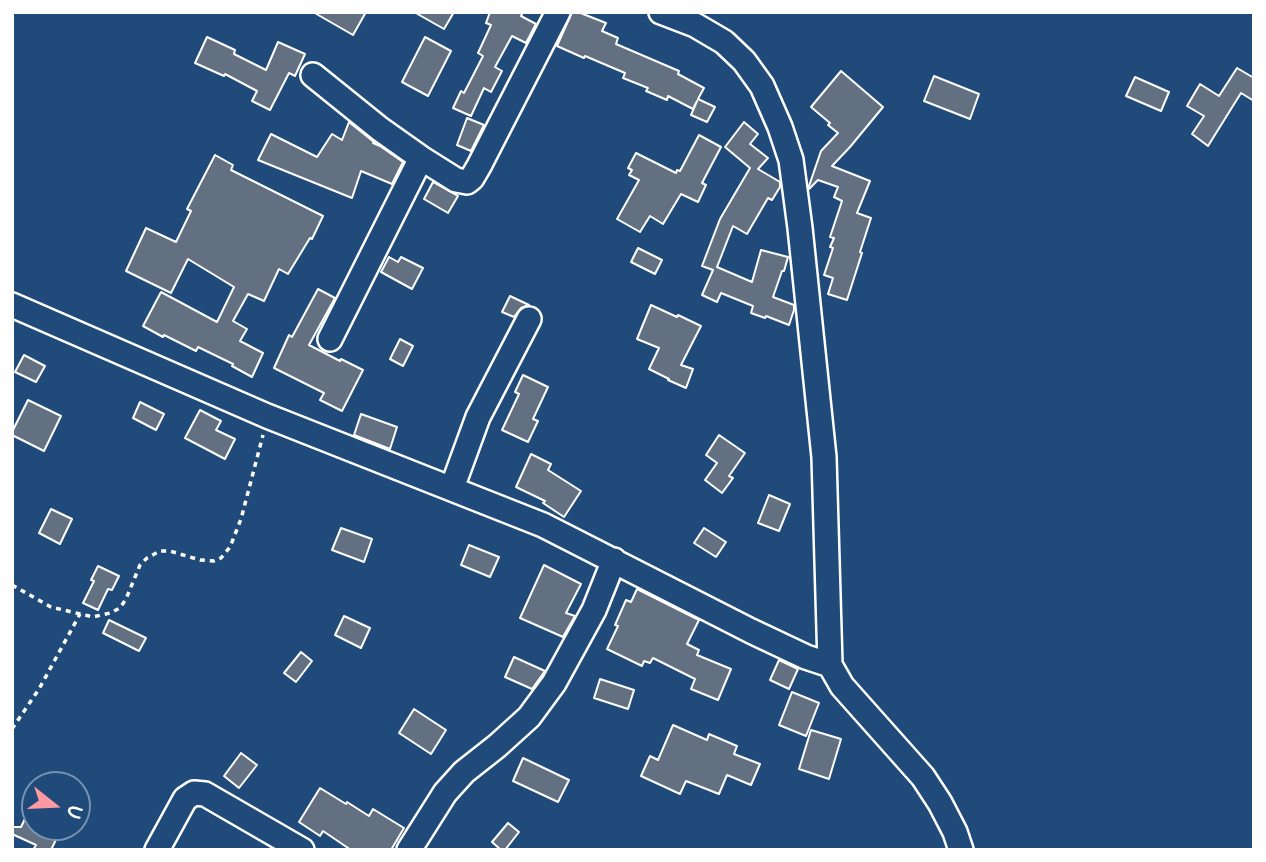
<!DOCTYPE html>
<html>
<head>
<meta charset="utf-8">
<style>
  body { margin:0 }
  #map { position:relative; width:1266px; height:862px; overflow:hidden; background:#1f4a7a; font-family:Pangolin,sans-serif }
  canvas { display:block }
  .frame { position:absolute; inset:0; border:14px solid #fff; pointer-events:none }
  .north { position:absolute; left:21px; top:771px; width:70px; height:70px; box-sizing:border-box; background:#1f4a7a; border:2px solid #7992af; border-radius:50%; rotate:108deg; font-size:19px; font-weight:700; line-height:28px; text-align:center; color:#fff }
  .north::after { content:''; display:block; margin:auto; width:24px; height:32px; background:#ff9aa2; clip-path:polygon(50% 0,100% 100%,50% 72%,0 100%) }
</style>
</head>
<body>
<div id="map">
<canvas width="1266" height="862"></canvas>
<div class="frame"></div>
<div class="north">U</div>
</div>
<script>
const ctx = document.querySelector('canvas').getContext('2d');
ctx.lineJoin = 'round';
function paint(path, color) {
  ctx.fillStyle = color;
  ctx.fill(path, 'evenodd');
}
function poly(rows) {
  const path = new Path2D();
  for (const r of rows) {
    path.moveTo(r[0], r[1]);
    for (let i = 2; i < r.length; i += 2) path.lineTo(r[i], r[i + 1]);
  }
  return path;
}
function stroke(path, color, width, dash) {
  ctx.strokeStyle = color;
  ctx.lineWidth = width;
  ctx.lineCap = dash ? 'butt' : 'round';
  ctx.setLineDash(dash || []);
  ctx.stroke(path);
}
const building = poly([
  [313,12,366,12,353,35,313,12],
  [414,12,454,12,444,29,414,12],
  [490,12,523,12,521,16,536,24,526,43,512,36,495,67,502,71,491,92,484,88,471,116,453,108,461,91,464,93,483,56,478,53,491,25,486,23,490,12],
  [572,12,578,12,606,23,602,31,618,38,616,44,679,71,678,74,704,88,698,99,715,107,707,122,691,115,697,101,693,109,668,96,667,100,646,91,648,88,623,78,625,73,585,56,584,58,557,46,572,12],
  [207,37,235,50,234,54,266,70,278,42,305,54,295,76,289,73,270,110,252,101,257,91,225,74,224,76,195,63,207,37],
  [425,37,451,51,428,96,402,82,425,37],
  [1237,68,1254,78,1254,101,1241,93,1208,146,1192,134,1204,116,1187,106,1200,84,1219,96,1237,68],
  [841,71,883,107,850,147,832,166,870,181,857,213,871,218,860,252,862,253,847,300,828,294,833,278,824,275,833,248,830,247,834,238,830,237,842,201,834,197,838,187,818,180,809,189,809,186,821,151,838,133,828,125,830,123,811,107,841,71],
  [934,76,979,94,970,119,924,101,934,76],
  [1135,77,1169,92,1161,111,1126,96,1135,77],
  [467,118,484,125,471,151,457,145,467,118],
  [349,122,374,142,373,143,380,146,403,162,392,184,361,171,352,198,258,160,271,134,317,157,332,134,342,140,349,122],
  [744,122,758,134,750,144,768,158,758,169,780,182,780,187,772,200,768,198,747,234,733,226,717,267,752,282,761,250,788,257,784,271,782,271,773,297,794,305,794,310,789,325,766,316,765,318,751,313,753,306,721,293,717,302,702,295,713,270,702,266,720,219,750,168,725,147,744,122],
  [699,135,721,147,702,183,706,185,698,202,681,194,663,224,650,216,640,232,617,219,639,180,629,175,632,170,628,168,636,153,676,173,677,170,680,171,699,135],
  [215,155,233,165,231,170,323,216,312,239,310,238,288,274,279,269,264,301,248,294,233,321,247,329,240,341,263,353,252,377,232,366,233,364,198,347,196,351,164,335,163,337,143,326,161,292,217,322,234,287,188,259,171,293,126,271,146,228,176,242,191,211,187,209,215,155],
  [433,182,458,196,448,213,424,199,433,182],
  [638,248,662,260,655,274,631,262,638,248],
  [389,257,398,262,401,257,423,268,412,289,381,272,389,257],
  [318,289,335,298,309,345,340,361,341,359,363,370,342,411,320,400,324,393,274,368,289,335,292,337,318,289],
  [510,296,529,305,521,308,514,317,502,312,510,296],
  [651,305,677,317,678,315,701,326,681,365,693,369,686,388,668,380,669,379,649,369,659,348,637,339,651,305],
  [400,339,413,346,403,366,390,359,400,339],
  [24,355,45,366,36,382,15,372,24,355],
  [523,375,548,387,533,419,538,421,528,442,502,430,519,394,515,392,523,375],
  [28,400,61,416,44,451,12,435,12,432,28,400],
  [140,402,164,414,156,430,133,418,140,402],
  [200,410,221,421,216,430,235,439,225,459,185,438,200,410],
  [361,414,397,427,390,449,354,435,361,414],
  [719,435,745,453,729,476,733,478,722,493,705,480,717,463,706,455,719,435],
  [531,454,551,464,548,470,581,491,564,517,543,503,545,501,516,487,531,454],
  [769,495,790,504,779,531,758,523,769,495],
  [51,509,72,519,60,544,39,533,51,509],
  [341,528,372,539,364,562,332,550,341,528],
  [704,528,726,542,716,557,694,543,704,528],
  [469,545,499,557,490,577,461,565,469,545],
  [544,565,581,584,566,613,575,616,563,637,520,618,544,565],
  [98,566,119,576,112,590,108,589,98,610,83,603,94,581,91,580,98,566],
  [637,589,699,620,687,644,699,650,697,655,731,669,718,700,691,689,695,679,653,658,650,663,644,661,642,666,607,649,618,626,615,625,626,600,631,602,637,589],
  [344,616,370,628,361,648,335,635,344,616],
  [109,620,146,638,139,651,103,633,109,620],
  [301,652,312,661,296,682,284,673,301,652],
  [514,657,545,671,532,689,505,677,514,657],
  [779,660,798,669,789,689,770,680,779,660],
  [600,679,634,690,628,709,594,698,600,679],
  [792,692,819,703,806,736,779,725,792,692],
  [414,709,446,730,431,754,399,733,414,709],
  [673,725,707,740,709,734,737,746,734,754,760,764,751,785,727,775,719,794,686,781,680,794,641,776,650,756,658,760,673,725],
  [811,730,841,739,829,779,799,769,811,730],
  [241,753,257,765,239,788,224,776,241,753],
  [523,758,569,780,558,802,513,781,523,758],
  [320,788,346,804,347,802,369,816,373,809,404,828,391,850,351,850,323,831,320,836,299,822,320,788],
  [35,798,35,827,62,827,51,850,33,850,36,845,12,834,12,827,21,827,35,798],
  [508,823,519,832,505,850,501,850,492,842,508,823]
]);
const path = poly([
  [12,585,51,607,93,617,110,613,120,608,126,599,140,565,147,558,160,551,170,551,200,560,214,561,221,558,230,547,241,519,263,435],
  [12,729,39,689,80,614]
]);
const minor = poly([
  [661,12,695,25,724,42,744,61,762,86,780,127,791,160,800,228,824,457,830,665,842,686,923,777,940,803,955,832,961,850],
  [313,75,380,129,421,158,456,180,467,182,472,178,479,166,558,12],
  [12,305,267,416,543,525,751,631,806,657,830,665],
  [330,339,421,158],
  [452,488,478,417,529,319],
  [157,850,185,799,194,793,205,794,302,850],
  [409,850,445,793,464,772,497,746,529,717,554,683,594,610,614,560]
]);
paint(building, '#637082');
stroke(building, '#fff', 2);
stroke(minor, '#fff', 28);
stroke(path, '#fff', 3.5, [5, 5]);
stroke(minor, '#1f4a7a', 23);
</script>
</body>
</html>
